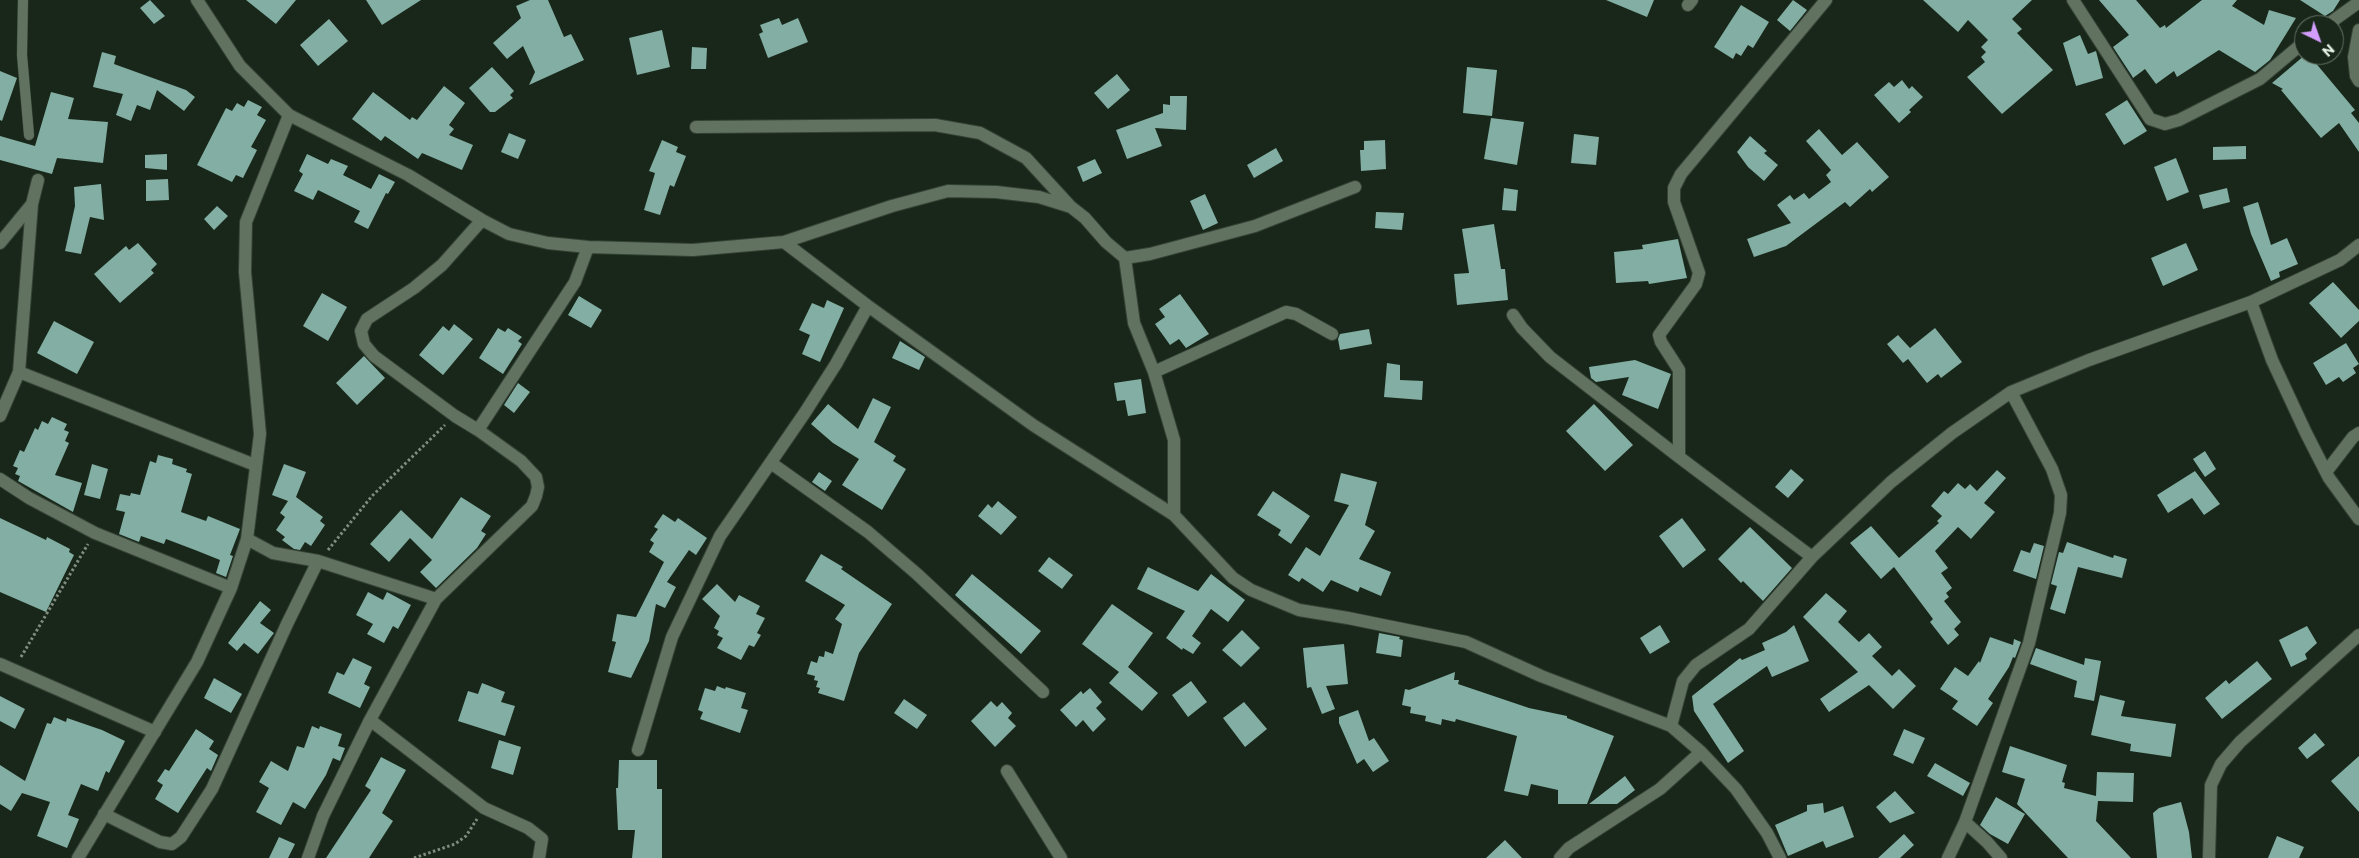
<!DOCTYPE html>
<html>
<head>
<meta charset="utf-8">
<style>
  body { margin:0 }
  #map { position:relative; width:2359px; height:858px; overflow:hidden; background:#182719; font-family:Commissioner,sans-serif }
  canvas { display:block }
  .north { position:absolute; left:2294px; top:15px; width:50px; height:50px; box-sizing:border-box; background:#182719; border:1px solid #6b786b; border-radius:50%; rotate:138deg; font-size:14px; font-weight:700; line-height:20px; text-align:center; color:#e7f1e7 }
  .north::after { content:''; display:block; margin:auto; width:18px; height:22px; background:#d29dfd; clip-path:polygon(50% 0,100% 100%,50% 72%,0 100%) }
</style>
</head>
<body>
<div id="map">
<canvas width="2359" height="858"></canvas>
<div class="north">N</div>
</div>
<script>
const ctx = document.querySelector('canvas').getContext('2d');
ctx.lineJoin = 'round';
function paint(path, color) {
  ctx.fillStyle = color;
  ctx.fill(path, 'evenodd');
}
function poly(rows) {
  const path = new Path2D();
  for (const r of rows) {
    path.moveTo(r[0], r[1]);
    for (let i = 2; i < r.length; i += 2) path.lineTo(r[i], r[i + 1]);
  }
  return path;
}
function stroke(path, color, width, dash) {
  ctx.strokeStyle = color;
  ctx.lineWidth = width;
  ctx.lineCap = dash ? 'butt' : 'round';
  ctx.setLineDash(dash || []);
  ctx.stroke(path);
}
const building = poly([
  [150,0,165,16,154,24,140,8],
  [246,0,296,0,276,24],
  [366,0,421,0,382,25],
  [530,0,548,0,564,37,571,34,584,60,529,85,535,72,523,46,507,59,493,43,521,18,516,6],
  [1606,0,1654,0,1647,17],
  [1793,0,1807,10,1790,31,1777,20],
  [1923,0,2032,0,2012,19,2022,29,2017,33,2053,70,2002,114,1967,77,1985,62,1981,57,1986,52,1981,47,1988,40,1968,20,1958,32],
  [2099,0,2136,0,2160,28,2165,25,2166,28,2202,0,2237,0,2232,6,2264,25,2269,10,2296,18,2270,60,2255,72,2219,50,2177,77,2174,71,2156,84,2145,69,2133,78,2132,76,2113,47,2129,35],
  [2300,0,2340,0,2333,11,2325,16],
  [1741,5,1769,22,1753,48,1748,45,1741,56,1736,53,1733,59,1714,47],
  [779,18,782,25,798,18,808,42,768,58,759,34,763,32,760,25],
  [329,19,348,41,318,66,300,45],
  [662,30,670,67,637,75,629,38],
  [2080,35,2088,54,2096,51,2103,78,2076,86,2063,43],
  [692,47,707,48,706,69,691,69],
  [102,52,116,56,114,64,186,90,195,97,184,111,157,90,150,110,137,105,131,121,116,115,123,94,93,87],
  [2305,55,2309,55,2355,110,2351,113,2359,123,2359,152,2339,123,2321,138,2281,90,2283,89,2272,83],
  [492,67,514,91,510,95,513,98,495,112,490,112,469,88],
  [1467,67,1497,70,1492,116,1463,113],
  [0,71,17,78,2,121,0,120],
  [1117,74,1130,90,1108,109,1094,93],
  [1902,80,1909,89,1912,86,1923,97,1909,110,1911,112,1899,123,1874,95,1889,82,1894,87],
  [444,86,465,103,449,125,454,129,449,135,473,145,462,170,422,153,418,159,385,136,381,141,352,119,373,92,410,120,412,117,417,120],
  [51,92,74,98,68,119,108,122,103,163,57,158,52,174,0,160,0,136,35,146],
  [1170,96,1187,96,1186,130,1155,128,1162,146,1127,159,1116,130,1163,113,1163,104,1170,105],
  [248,100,262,107,257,115,266,120,251,147,257,150,243,178,236,175,232,182,197,165,226,108,232,111,237,103,244,107],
  [2127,100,2147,131,2124,145,2105,114],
  [1491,118,1524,122,1517,165,1484,159],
  [1819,129,1842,155,1857,142,1889,177,1872,192,1870,189,1850,207,1845,202,1786,246,1754,257,1747,239,1791,223,1777,205,1790,195,1794,200,1804,193,1809,199,1831,182,1826,175,1831,170,1806,141],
  [509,133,526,140,518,159,501,152],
  [1574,134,1599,137,1596,165,1571,163],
  [1750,136,1767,151,1764,153,1778,165,1764,181,1748,167,1737,152],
  [662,140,678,147,676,152,686,156,674,187,670,185,660,215,644,210,655,173,649,171],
  [1385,140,1386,169,1361,171,1360,150,1364,150,1364,141],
  [2246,146,2246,159,2213,160,2213,147],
  [1276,148,1283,161,1254,178,1247,165],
  [167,154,167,170,145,168,145,155],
  [307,154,328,164,331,159,348,166,343,175,371,189,379,174,395,182,388,194,386,193,368,229,354,222,360,211,318,190,313,200,294,191,303,174,299,171],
  [2176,158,2189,192,2167,201,2154,167],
  [1095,159,1102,173,1083,182,1077,167],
  [168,179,169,200,146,201,146,180],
  [101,184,104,220,90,217,81,254,65,251,75,206,74,187],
  [1504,188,1518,190,1516,211,1502,210],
  [2227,188,2230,202,2203,209,2199,195],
  [1205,194,1218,223,1203,230,1190,201],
  [2258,202,2271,245,2287,238,2298,264,2279,272,2280,277,2271,281,2251,234,2243,207],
  [217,206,228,216,214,230,204,219],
  [1376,212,1404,213,1402,230,1375,228],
  [1494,224,1501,269,1505,269,1508,300,1457,305,1454,274,1469,273,1462,229],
  [1678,239,1687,278,1649,284,1648,281,1616,283,1614,252,1643,249,1642,245],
  [138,243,157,264,151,270,154,273,120,303,94,274,126,246,129,250],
  [2186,243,2198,270,2163,286,2151,258],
  [2333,282,2359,310,2359,321,2341,338,2309,303],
  [322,293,347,307,328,341,303,326],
  [1180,294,1209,334,1186,348,1179,339,1170,345,1155,324,1165,317,1159,309],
  [579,296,602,310,591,328,568,315],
  [827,300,844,308,820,362,802,354,810,335,799,330,812,303,824,308],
  [54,321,94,342,77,374,37,353],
  [454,324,473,339,443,375,419,355,443,326,449,331],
  [498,328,505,332,508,328,522,337,518,341,522,344,503,374,479,358],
  [1935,328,1962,362,1941,378,1938,374,1927,383,1908,359,1903,363,1887,344,1898,335,1910,348],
  [1369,329,1372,344,1340,350,1338,339,1340,334],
  [900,341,925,357,919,370,892,358],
  [2346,343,2359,364,2353,368,2356,373,2343,382,2339,377,2326,385,2313,363],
  [364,356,385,378,357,405,336,383],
  [1635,360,1671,374,1658,409,1622,395,1629,377,1596,382,1591,378,1589,367],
  [1387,363,1400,365,1400,380,1423,381,1422,400,1384,397],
  [1141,379,1146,413,1128,416,1125,400,1117,401,1114,383],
  [518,383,530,392,514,413,504,405],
  [873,398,891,407,874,442,896,456,893,461,906,469,882,510,842,485,859,459,833,443,811,424,828,404,858,429],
  [1594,404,1633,445,1605,471,1566,431],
  [52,417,67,424,64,430,69,432,65,441,69,443,55,475,82,483,73,512,18,481,20,476,15,474,18,468,13,466,20,450,24,452,35,428,38,430,42,421,48,424],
  [2205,451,2216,469,2205,477,2193,459],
  [158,455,173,459,172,464,187,469,186,472,192,474,181,512,206,521,208,516,240,529,230,555,233,556,226,577,216,573,220,560,195,550,166,539,164,544,141,536,139,542,119,534,125,512,116,510,120,494,130,496,131,493,140,495,150,461,156,463],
  [92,464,108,469,100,499,84,495],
  [284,464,306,472,296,497,323,517,320,521,325,525,311,546,305,542,300,550,294,549,282,540,285,537,276,530,285,517,280,513,288,501,272,495],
  [1791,469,1804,480,1788,498,1775,487],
  [1997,470,2006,478,1984,503,1995,512,1971,539,1958,527,1935,551,1948,568,1941,573,1952,588,1946,593,1949,597,1944,601,1961,622,1954,629,1959,635,1948,645,1930,622,1933,619,1894,567,1881,579,1850,543,1871,526,1899,558,1939,523,1937,521,1942,516,1931,506,1944,491,1948,494,1958,483,1965,489,1970,484,1977,491],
  [2195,471,2220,504,2204,515,2192,498,2168,513,2157,495],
  [819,472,832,481,825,491,812,482],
  [1341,473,1377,482,1365,525,1375,531,1359,559,1391,572,1381,596,1360,587,1358,592,1331,580,1323,592,1302,578,1299,582,1288,575,1306,547,1320,556,1349,505,1334,501],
  [1273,491,1310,516,1291,544,1278,535,1281,530,1257,515],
  [461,497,491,516,481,531,486,534,477,548,436,588,420,572,432,560,410,538,389,562,370,544,401,510,432,539],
  [998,501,1017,517,1001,535,978,516,988,504,992,508],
  [663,514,675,522,678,518,707,538,696,555,689,550,667,582,676,587,665,608,656,604,649,641,631,678,608,672,616,642,612,641,617,614,636,617,664,562,649,552,654,543,650,540,658,529,654,527],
  [0,518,46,540,47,537,70,549,69,552,74,555,46,612,0,592],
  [1682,518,1706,550,1683,568,1659,536],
  [1750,527,1792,568,1763,601,1743,581,1741,583,1718,559],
  [2067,542,2113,558,2114,555,2127,559,2122,578,2078,567,2065,614,2050,609,2057,586,2051,584,2059,552,2063,553],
  [2034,543,2044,546,2036,579,2013,571,2021,550,2030,553],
  [821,554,843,567,841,569,892,604,859,653,844,701,818,693,820,688,816,687,818,681,814,680,815,676,807,674,811,661,817,663,819,656,824,657,825,651,833,654,842,624,835,619,845,605,805,581],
  [1049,557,1073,575,1062,589,1038,571],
  [1148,567,1198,591,1211,574,1245,600,1228,622,1211,609,1192,636,1201,643,1193,654,1183,648,1182,650,1166,638,1185,611,1137,589],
  [972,574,1041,631,1021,654,955,595],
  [717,584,735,602,739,595,760,606,756,614,765,618,757,633,761,635,754,647,749,645,741,660,717,648,723,638,717,635,719,631,714,628,720,616,702,599],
  [368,592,383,600,387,592,411,605,398,629,393,626,384,643,367,634,373,624,356,615],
  [1826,593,1847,611,1838,622,1859,642,1869,633,1882,647,1872,656,1892,676,1899,669,1916,686,1893,709,1869,685,1829,712,1820,699,1858,672,1803,617],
  [260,601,271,610,260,623,274,633,258,654,244,643,237,651,228,643],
  [1112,604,1153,633,1128,667,1158,693,1142,711,1109,683,1119,672,1082,644],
  [1660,625,1670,642,1650,654,1640,638],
  [1794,625,1809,661,1772,677,1767,666,1713,704,1744,751,1728,763,1694,711,1692,696,1740,658,1742,660,1765,650,1762,643,1786,632],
  [2307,626,2317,643,2305,654,2307,659,2291,667,2279,640],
  [1242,630,1260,648,1241,667,1222,650],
  [1379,633,1400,637,1399,639,1403,640,1401,657,1376,653],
  [1990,637,2013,645,2014,639,2021,642,2015,658,2013,657,2009,667,1988,699,1993,703,1977,726,1952,709,1958,701,1940,689,1955,667,1968,676,1979,661,1980,663],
  [1344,644,1348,684,1326,686,1335,709,1322,714,1311,687,1307,688,1303,648],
  [2036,648,2084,665,2085,658,2101,661,2094,701,2074,697,2077,681,2030,664],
  [353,658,372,667,364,684,370,687,360,708,328,693,337,672,344,675],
  [2257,661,2272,679,2222,719,2205,698,2226,680,2229,684],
  [1455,672,1454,680,1459,680,1458,684,1529,708,1567,716,1567,718,1614,736,1587,804,1558,804,1558,790,1531,784,1528,796,1504,791,1517,736,1456,719,1455,722,1442,719,1441,725,1425,721,1426,716,1410,713,1411,707,1402,705,1405,689,1409,690],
  [214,678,242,694,231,713,204,698],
  [1191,681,1207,702,1188,717,1172,695],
  [482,683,505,692,501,702,515,706,505,736,458,721,468,691,478,694],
  [717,686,725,689,726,687,746,693,741,708,748,710,740,733,700,719,703,712,698,710,705,688,715,691],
  [1090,688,1102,702,1096,708,1106,719,1093,732,1083,720,1076,727,1060,710,1081,691,1083,694],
  [2100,695,2125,701,2121,716,2176,724,2171,757,2130,751,2131,744,2091,735],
  [0,696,25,709,15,729,0,721],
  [904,699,927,715,917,729,894,713],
  [991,701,997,707,1002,702,1012,713,1008,718,1016,726,995,747,971,721],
  [1244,702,1267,729,1245,747,1223,718],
  [1358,710,1369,741,1374,738,1389,761,1373,772,1364,759,1357,764,1339,723,1339,717],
  [54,717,66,722,67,718,102,730,125,741,109,773,106,771,98,791,81,784,68,815,79,819,67,848,37,836,50,802,22,793,11,811,0,804,0,765,25,781,47,723,51,724],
  [312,726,319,729,320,726,342,734,338,746,345,748,340,761,333,758,326,775,305,809,293,802,281,825,256,812,269,788,259,782,271,761,288,771,297,746,304,748],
  [196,729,214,741,209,749,218,755,211,771,207,768,178,813,155,799,163,785,157,781,165,769,169,771],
  [1904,729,1925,738,1913,764,1893,755],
  [2315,733,2325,745,2307,759,2298,748],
  [499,740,521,747,513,775,491,768],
  [2010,746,2067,765,2062,782,2065,783,2064,788,2096,796,2097,772,2134,773,2133,802,2098,801,2096,821,2131,858,2068,858,2017,804,2025,779,2002,772],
  [2359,756,2359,812,2331,781],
  [381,757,406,770,382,813,393,821,369,858,326,858,371,790,365,786],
  [619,760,657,760,657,789,662,789,662,858,632,858,635,830,618,830,616,788,618,788],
  [1935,763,1970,783,1963,796,1927,776],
  [1625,776,1635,790,1617,804,1589,804],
  [1895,791,1915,813,1890,823,1876,807],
  [1996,797,2025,814,2008,844,1990,834,1980,825],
  [2181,802,2189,832,2192,858,2157,858,2153,813,2159,808],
  [1823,803,1824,813,1843,806,1854,837,1826,848,1823,841,1788,856,1775,825,1807,811,1807,805],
  [1904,834,1914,845,1900,858,1878,858],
  [2277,836,2304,847,2299,858,2268,858],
  [279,837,295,844,288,858,269,858],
  [1505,840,1522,858,1486,858]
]);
const path = poly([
  [328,550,372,496,445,425],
  [21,657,88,544],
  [414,858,455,844,466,836,477,819]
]);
const service = poly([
  [23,0,22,55,29,135]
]);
const minor = poly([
  [197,0,240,66,289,115,408,175,482,220,509,234,548,243,588,247,693,250,784,242,892,206,948,191,996,192,1039,197,1071,207,1085,218,1106,242,1125,258,1150,254,1255,226,1355,187],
  [2073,0,2150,119,2165,124,2179,120,2260,79,2304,42],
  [1688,5,1692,0],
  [2327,25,2359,2],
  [2359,30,2354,57,2356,76,2359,81],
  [696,127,935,125,980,133,1026,158,1071,207],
  [784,242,868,306,1033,425,1174,515,1233,578,1251,590,1299,610,1348,618,1466,642,1541,676,1671,726,1701,752,1736,789,1767,833,1780,858],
  [0,243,32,204,38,180],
  [1125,258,1134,323,1154,372,1174,440,1174,515],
  [2251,302,2272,360,2306,433,2329,478,2359,519],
  [1513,315,1522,328,1550,357,1679,457,1812,557],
  [19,372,255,465],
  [1154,372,1286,312,1296,314,1332,334],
  [0,416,19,372,32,204],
  [478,430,575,282,588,247],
  [1679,457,1679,370,1661,342,1659,335,1696,284,1699,273,1674,202,1674,188,1681,174,1826,0],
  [771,463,868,532,917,574,1043,692],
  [2326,472,2353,437,2359,433],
  [0,479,29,498,95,533,231,588],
  [247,539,273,553,318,561,436,599],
  [0,664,155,732],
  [370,720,484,808,528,828,542,839,539,858],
  [1671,726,1683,681,1696,665,1749,629,1812,557,1891,482,1952,433,2011,392,2089,360,2251,302,2340,260,2359,245],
  [638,750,672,637,720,536,804,414,836,364,868,306],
  [1007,771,1061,858],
  [104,814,160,842,172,844,181,837,212,789,287,624,318,561],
  [1965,822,1987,842,2001,858],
  [78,858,197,662,231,588,247,539,260,434,245,272,246,222,289,115],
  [308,858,323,816,370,720,436,599,532,506,536,496,538,487,536,477,521,461,478,430,455,416,374,356,364,344,361,331,367,319,414,288,442,265,482,220],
  [1560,858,1569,848,1660,789,1701,752],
  [1948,858,1965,822,2029,643,2060,513,2061,495,2052,469,2011,392],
  [2209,858,2211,785,2221,764,2240,742,2359,635]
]);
paint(building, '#82aea3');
stroke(service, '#354236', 11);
stroke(minor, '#354236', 14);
stroke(path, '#808c80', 3, [2.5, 2.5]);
stroke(service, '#617261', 10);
stroke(minor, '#617261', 12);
</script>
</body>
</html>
